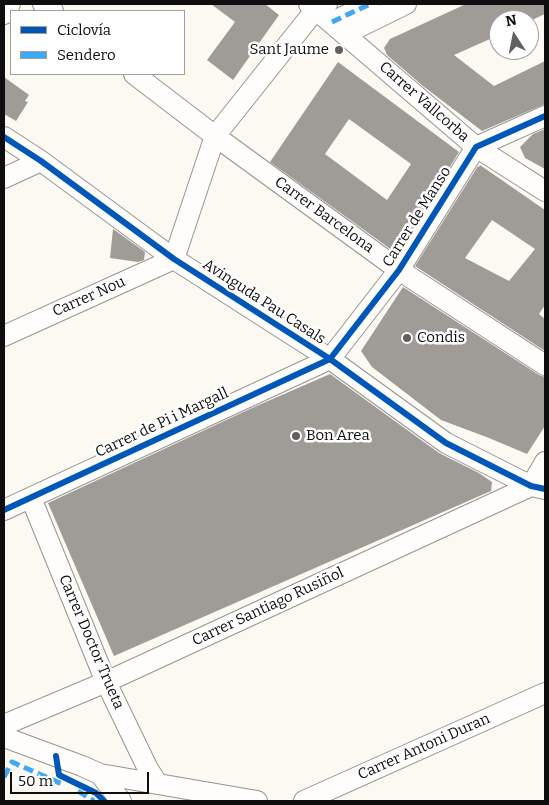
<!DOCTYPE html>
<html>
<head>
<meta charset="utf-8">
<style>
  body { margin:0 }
  #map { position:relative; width:549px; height:805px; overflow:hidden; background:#fcf9f2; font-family:Bitter,serif }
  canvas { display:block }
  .frame { position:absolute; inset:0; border:5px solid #0e0e0e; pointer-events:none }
  .legend { position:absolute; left:10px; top:10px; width:175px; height:65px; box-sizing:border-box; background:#fff; border:1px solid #9f9f9f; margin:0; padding:6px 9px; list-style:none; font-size:15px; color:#0e0e0e }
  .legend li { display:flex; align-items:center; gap:10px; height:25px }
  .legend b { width:25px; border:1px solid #9f9f9f }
  .north { position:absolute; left:489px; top:10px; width:50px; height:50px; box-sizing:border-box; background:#fff; border:1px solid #9f9f9f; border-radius:50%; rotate:349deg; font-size:14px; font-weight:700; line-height:20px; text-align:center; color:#0e0e0e }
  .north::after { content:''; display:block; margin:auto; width:18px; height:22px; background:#61605e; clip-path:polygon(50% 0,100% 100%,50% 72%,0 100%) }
  .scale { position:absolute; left:10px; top:772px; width:139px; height:22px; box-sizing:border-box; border:2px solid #0e0e0e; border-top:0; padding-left:6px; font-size:15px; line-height:18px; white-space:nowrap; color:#0e0e0e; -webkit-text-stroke:4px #fff; paint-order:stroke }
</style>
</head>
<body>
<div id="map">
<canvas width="549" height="805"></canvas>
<div class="frame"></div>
<ul class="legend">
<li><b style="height:6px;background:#0057b8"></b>Ciclovía</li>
<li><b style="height:6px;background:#3fa9f5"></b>Sendero</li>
</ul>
<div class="north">N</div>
<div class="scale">50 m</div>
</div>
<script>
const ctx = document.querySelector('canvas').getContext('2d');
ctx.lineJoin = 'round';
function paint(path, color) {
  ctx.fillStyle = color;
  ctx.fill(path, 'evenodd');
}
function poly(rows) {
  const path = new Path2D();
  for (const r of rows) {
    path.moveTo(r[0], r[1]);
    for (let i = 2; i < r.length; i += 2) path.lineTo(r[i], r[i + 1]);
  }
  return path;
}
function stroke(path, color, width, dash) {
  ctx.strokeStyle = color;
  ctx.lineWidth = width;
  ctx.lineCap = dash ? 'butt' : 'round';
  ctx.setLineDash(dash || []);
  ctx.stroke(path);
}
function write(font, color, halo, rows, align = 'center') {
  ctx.font = font + ' Bitter,serif';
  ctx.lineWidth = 5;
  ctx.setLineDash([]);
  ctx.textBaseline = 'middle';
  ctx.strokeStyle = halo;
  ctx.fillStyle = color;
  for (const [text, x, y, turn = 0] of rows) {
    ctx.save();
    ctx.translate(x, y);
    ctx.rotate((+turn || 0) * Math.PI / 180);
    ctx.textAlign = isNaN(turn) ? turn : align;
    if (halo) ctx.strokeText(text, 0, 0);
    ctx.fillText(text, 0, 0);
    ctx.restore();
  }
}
const building = poly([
  [211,4,265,4,279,15,233,80,207,60,235,22],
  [466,4,545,4,545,14,532,20,499,20,499,35,454,55,494,86,545,61,545,104,482,131,423,86,387,55,384,48,390,39],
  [338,62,459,152,396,253,270,162],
  [349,119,411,164,387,200,325,154],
  [4,77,29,95,25,101,28,102,16,121,4,114],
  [545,129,545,169,525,158,520,147,533,134],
  [480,165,545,210,545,305,539,314,545,319,545,351,415,266,478,166,479,167],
  [492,220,535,249,509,281,465,258],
  [113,229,145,252,144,260,138,262,110,258],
  [403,287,539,375,545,377,545,426,527,454,489,438,441,420,372,367,361,351],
  [330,374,439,453,479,473,492,482,491,491,114,656,48,503,252,408]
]);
const minor = poly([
  [43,4,53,11],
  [309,4,476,147,545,191],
  [4,14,10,4],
  [332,22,370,4],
  [345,34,406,4],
  [134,74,215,136,399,270,545,365],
  [4,137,41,161,174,259,330,359,446,443,531,486,545,489],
  [4,178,41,161],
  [4,336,174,259,215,136,316,9,327,4],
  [531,486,545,462],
  [31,498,106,682,148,769,157,783],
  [4,510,330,359,399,270,476,147,545,116],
  [4,725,106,682,531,486],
  [4,737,82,766,100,774,121,801],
  [100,774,257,801],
  [304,801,545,693]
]);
const quiet = poly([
  [332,22,370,4],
  [4,777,12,762,62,784],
  [78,791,94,801]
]);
const cycleway = poly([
  [4,137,41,161,174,259,330,359,446,443,531,486,545,489],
  [4,510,330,359,399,270,476,147,545,116],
  [56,756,59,775,96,793,104,801]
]);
const markers = [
  [339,50,5,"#61605e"],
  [407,338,5,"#61605e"],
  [296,436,5,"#61605e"]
];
const poiNames = [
  ["Sant Jaume",329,50,"right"],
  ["Condis",417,338],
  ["Bon Area",306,436]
];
const streetNames = [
  ["Carrer Vallcorba",424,102,41],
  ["Carrer Barcelona",324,215,36],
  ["Carrer de Manso",417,217,-58],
  ["Carrer Nou",89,297,-24],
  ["Avinguda Pau Casals",264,302,33],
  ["Carrer de Pi i Margall",162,423,-25],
  ["Carrer Santiago Rusiñol",268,607,-25],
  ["Carrer Doctor Trueta",91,642,67],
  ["Carrer Antoni Duran",424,747,-24]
];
paint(building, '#9f9c98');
stroke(minor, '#959491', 22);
stroke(minor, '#fffefd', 20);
stroke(quiet, '#3fa9f5', 5, [10, 5]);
stroke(cycleway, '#0057b8', 6);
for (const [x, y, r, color] of markers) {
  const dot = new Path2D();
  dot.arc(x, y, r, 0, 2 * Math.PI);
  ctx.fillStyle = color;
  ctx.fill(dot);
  stroke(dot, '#fff', 2);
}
write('15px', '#0e0e0e', '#fff', poiNames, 'left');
write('15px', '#0e0e0e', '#fff', streetNames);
</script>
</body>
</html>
